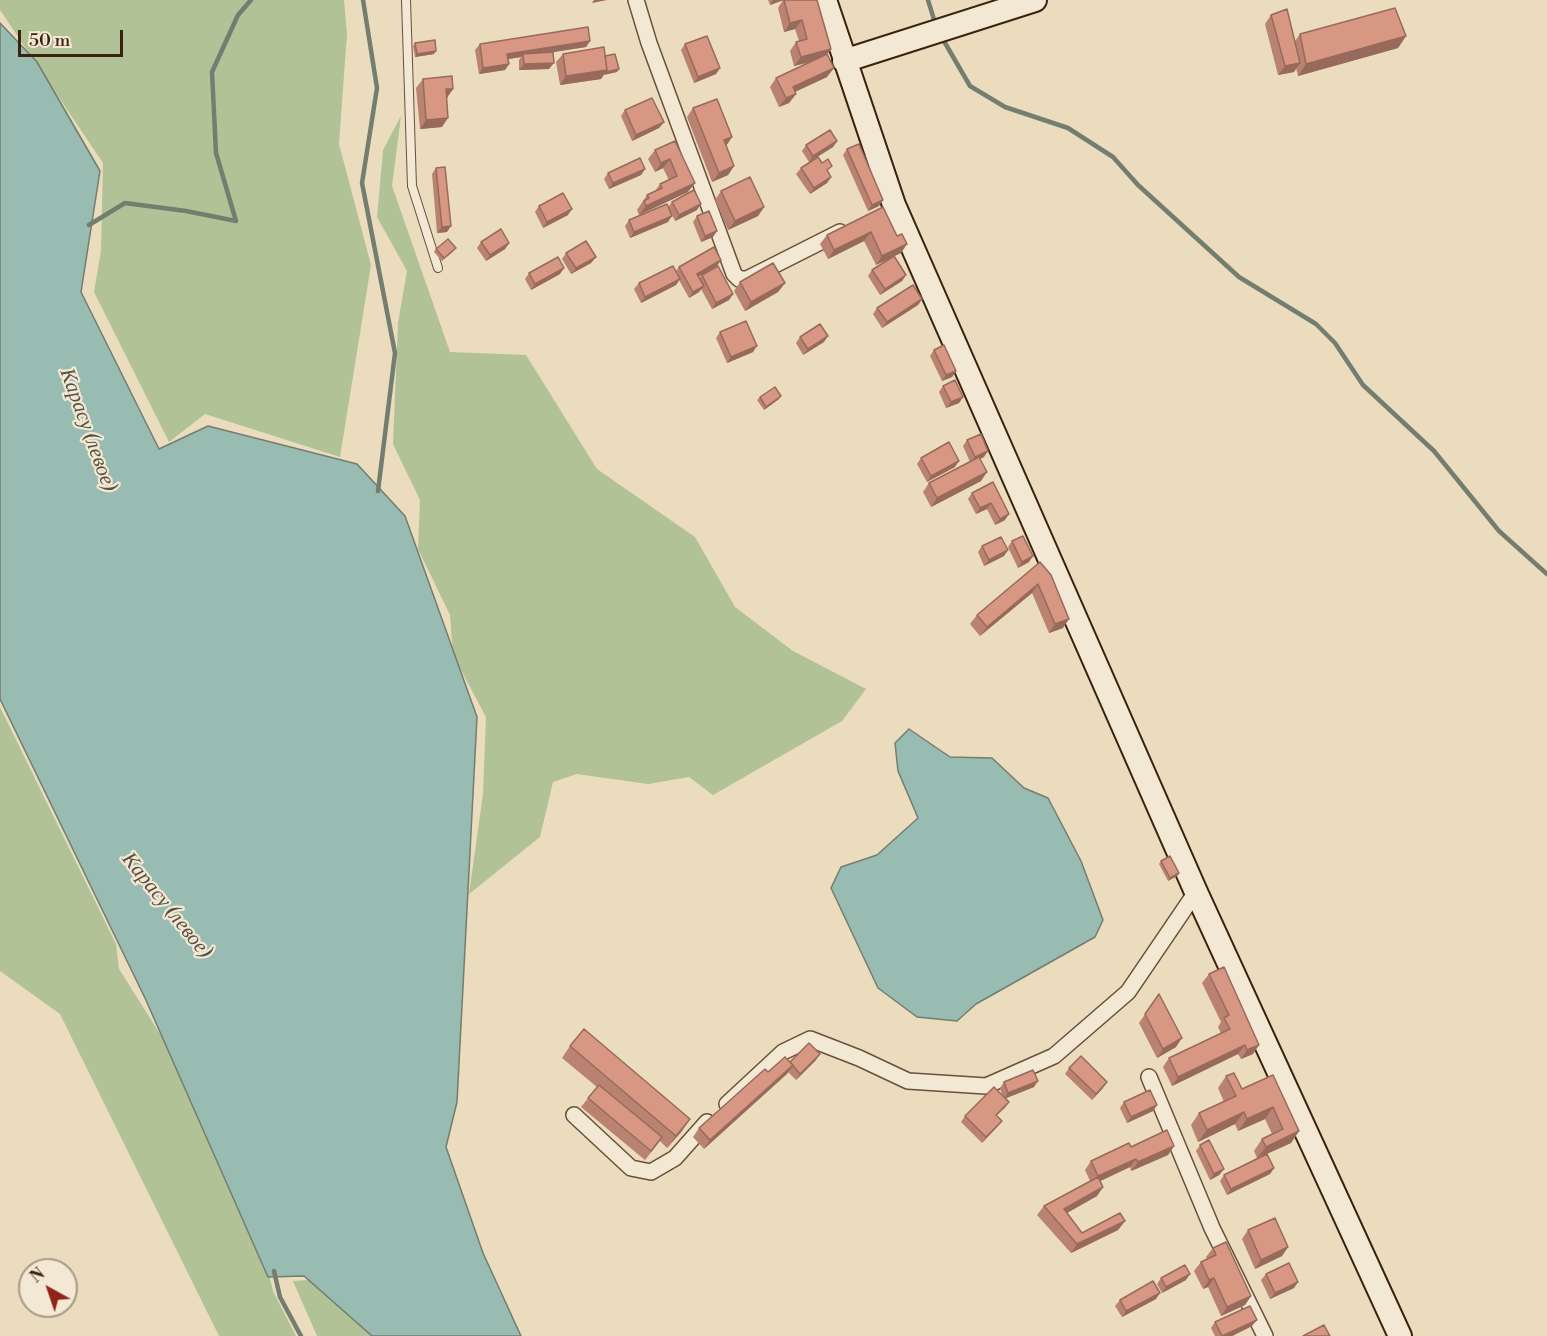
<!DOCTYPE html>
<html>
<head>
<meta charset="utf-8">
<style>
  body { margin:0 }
  #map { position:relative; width:1547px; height:1336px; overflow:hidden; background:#ebdcbd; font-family:"Libre Bodoni",serif }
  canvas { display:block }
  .north { position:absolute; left:18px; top:1258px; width:60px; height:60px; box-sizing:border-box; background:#f2e8d4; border:2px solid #a99885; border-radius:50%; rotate:320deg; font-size:16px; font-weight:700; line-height:24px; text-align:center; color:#3c210e }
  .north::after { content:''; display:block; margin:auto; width:21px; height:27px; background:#8f2418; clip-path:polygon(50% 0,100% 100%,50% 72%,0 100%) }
  .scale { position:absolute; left:18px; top:30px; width:105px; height:27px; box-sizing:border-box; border:3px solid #3c210e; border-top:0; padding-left:8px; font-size:18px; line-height:21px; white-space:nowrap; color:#3c210e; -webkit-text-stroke:4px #f2e8d4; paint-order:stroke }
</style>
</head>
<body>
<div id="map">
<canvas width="1547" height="1336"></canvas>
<div class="north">N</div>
<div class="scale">50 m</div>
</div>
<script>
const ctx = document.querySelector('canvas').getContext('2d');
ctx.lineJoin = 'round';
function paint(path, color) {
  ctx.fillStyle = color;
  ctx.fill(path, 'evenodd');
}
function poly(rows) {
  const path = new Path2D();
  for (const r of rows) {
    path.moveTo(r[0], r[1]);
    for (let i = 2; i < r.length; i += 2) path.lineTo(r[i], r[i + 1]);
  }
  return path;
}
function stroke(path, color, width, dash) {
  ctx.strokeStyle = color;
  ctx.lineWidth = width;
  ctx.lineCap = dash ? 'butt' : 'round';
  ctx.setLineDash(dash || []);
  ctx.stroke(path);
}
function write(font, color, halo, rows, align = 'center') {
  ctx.font = font + ' "Libre Bodoni",serif';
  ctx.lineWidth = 4.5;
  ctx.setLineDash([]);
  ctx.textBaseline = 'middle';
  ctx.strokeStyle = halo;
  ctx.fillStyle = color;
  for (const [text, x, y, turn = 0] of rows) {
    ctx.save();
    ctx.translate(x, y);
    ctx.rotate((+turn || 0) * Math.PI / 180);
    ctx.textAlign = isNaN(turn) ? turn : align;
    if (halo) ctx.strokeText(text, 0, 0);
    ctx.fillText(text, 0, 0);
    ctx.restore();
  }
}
const green = poly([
  [0,0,344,0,347,34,339,144,371,265,340,457,205,414,169,442,94,292,101,251,103,163,0,10],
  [401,116,392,186,450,352,526,355,597,469,695,537,735,607,793,651,866,689,842,721,713,795,689,777,648,784,577,774,553,782,540,837,469,894,483,794,486,717,453,655,450,615,418,549,420,500,393,444,398,323,407,271,377,217,383,150],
  [0,707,116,944,119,969,186,1075,263,1250,273,1291,296,1336,219,1336,60,1014,0,971],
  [309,1280,371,1326,377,1336,317,1336,293,1281]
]);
const water = poly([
  [0,23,37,62,100,171,81,292,159,449,208,426,357,464,405,516,477,717,457,1102,446,1147,483,1253,521,1336,372,1336,304,1276,268,1277,145,998,0,699,0,23],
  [909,729,950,757,992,758,1024,788,1048,798,1081,861,1103,920,1095,937,976,1004,957,1021,917,1017,878,988,831,888,841,867,877,855,918,818,898,771,895,743,909,729]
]);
const stream = poly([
  [363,0,377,88,362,183,395,353,378,491],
  [928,0,936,26],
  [941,36,970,86,1005,107,1068,128,1113,157,1138,185,1239,277,1316,324,1335,343,1363,385,1434,451,1499,531,1547,574],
  [89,225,125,203,186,211,236,221,216,153,212,72,238,15,251,0],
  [274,1271,280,1297,301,1336]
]);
const service = poly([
  [406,0,412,186,438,268]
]);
const minor = poly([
  [636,0,649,43,734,274,739,279,747,279,840,232],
  [1149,1077,1212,1228,1265,1336],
  [727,1104,783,1052,810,1039,859,1058,908,1081,986,1086,1054,1056,1128,992,1196,892],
  [574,1115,631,1168,651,1172,675,1158,707,1122]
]);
const secondary = poly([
  [825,0,894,205,1196,892,1400,1336],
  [844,61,1035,0]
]);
const wall = poly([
  [768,0,817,0,831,49,827,55,827,77,795,92,796,94,789,103,779,107,770,87,776,78,811,62,794,66,790,51,796,42,799,41,795,29,784,32,778,8,783,0,770,5],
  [1271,15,1295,41,1300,34,1406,36,1398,48,1298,76,1296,68,1294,72,1278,75,1265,24],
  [590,41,586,47,552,52,549,69,519,70,519,60,521,57,508,59,509,64,505,70,479,74,475,50,480,44],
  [415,43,434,54,415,57,413,46],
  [685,44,720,68,716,74,694,83,681,50],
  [563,54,605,56,617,72,604,74,601,79,560,85,556,62],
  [423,79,442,127,420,129,416,88],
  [693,108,732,137,726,146,734,166,728,175,712,182,687,117],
  [625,110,664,122,659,128,632,141,621,116],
  [675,141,688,192,639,215,637,210,647,195,655,191,660,184,669,180,663,168,655,172,648,159,655,150],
  [837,141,833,147,809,162,802,151,806,145],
  [847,149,879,206,868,211,843,155],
  [436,168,447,232,437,233,432,174],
  [801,168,828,172,831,177,827,183,810,194,796,174],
  [645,169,641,175,609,189,604,179,608,173],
  [721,191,764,207,758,216,728,230,715,200],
  [672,202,697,210,675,221,671,213,668,222,630,238,625,226,629,220,668,207],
  [539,206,568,215,543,228,535,212],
  [883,207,901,253,894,256,906,275,902,281,880,295,868,276,872,270,892,257,876,265,864,241,828,259,820,244,827,235],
  [697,216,713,237,701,242,693,222],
  [481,242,509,243,505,249,486,261,477,248],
  [436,249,454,251,442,261,434,252],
  [566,253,596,257,591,263,571,274,562,259],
  [717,266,698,277,699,278,702,275,733,294,729,300,712,309,701,289,699,292,689,298,679,280,676,285,641,303,634,289,639,283,676,271,679,267],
  [529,273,560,274,531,290,525,279],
  [740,282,785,283,778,292,745,311,734,291],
  [922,299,918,305,882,328,873,314,877,308],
  [720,332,753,352,727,363,716,338],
  [800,337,824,342,803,355,796,343],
  [934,350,956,371,952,377,942,381,930,356],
  [943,386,963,397,959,403,946,408,939,392],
  [760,397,779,399,764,410,757,400],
  [967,440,984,457,980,459,981,481,931,507,923,492,929,483,970,462,963,446],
  [921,458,955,467,927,482,917,464],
  [993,482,1005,520,995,525,987,509,976,514,968,499,972,493],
  [1012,541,1029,562,1018,568,1008,547],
  [982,546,1008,550,1004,556,984,566,978,552],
  [1040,562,1063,628,1049,633,1032,593,980,636,970,624,977,615],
  [1161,861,1179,873,1177,876,1168,881,1159,864],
  [1209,974,1253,1054,1241,1059,1238,1054,1172,1086,1163,1067,1169,1058,1221,1033,1218,1027,1221,1022,1202,983],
  [1159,994,1176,1047,1157,1058,1139,1023],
  [570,1046,682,1131,667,1148,660,1141,645,1160,581,1107,597,1087,562,1058],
  [816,1060,796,1080,788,1072,704,1149,693,1137,699,1128,790,1062],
  [1069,1068,1103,1088,1092,1100,1065,1074],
  [1273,1075,1299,1131,1291,1143,1267,1154,1274,1168,1270,1174,1227,1195,1220,1181,1224,1175,1257,1158,1254,1151,1262,1139,1272,1134,1265,1119,1238,1131,1235,1124,1198,1142,1191,1125,1199,1113,1224,1102,1218,1088,1226,1076,1242,1089],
  [1004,1082,1034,1087,1006,1098,1009,1102,1005,1108,996,1116,1002,1121,997,1127,982,1143,961,1122,965,1116,1002,1095,1000,1088],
  [1124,1102,1157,1105,1153,1111,1127,1123,1120,1108],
  [1200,1145,1224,1169,1219,1175,1210,1180,1196,1151],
  [1174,1146,1168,1155,1131,1171,1130,1167,1100,1181,1103,1187,1097,1196,1067,1213,1082,1233,1125,1221,1118,1230,1071,1253,1037,1215,1044,1206,1090,1181,1085,1170,1091,1161,1131,1147],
  [1248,1230,1288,1247,1282,1256,1255,1269,1242,1239],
  [1213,1248,1251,1296,1245,1305,1221,1316,1208,1287,1203,1289,1194,1271,1201,1262,1207,1259,1206,1257],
  [1266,1274,1298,1282,1294,1288,1270,1299,1261,1280],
  [1161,1278,1186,1280,1162,1293,1157,1284],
  [1156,1299,1122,1317,1115,1306,1120,1300],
  [1215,1322,1252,1326,1232,1336,1215,1336,1211,1328]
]);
const shadedWall = poly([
  [594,0,607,0,592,3],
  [773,0,784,0,770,5],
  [802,20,795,29,784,32,790,23],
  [1406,36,1398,48,1298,76,1306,64],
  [590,41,586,47,523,57,523,54,521,57,503,60,507,54],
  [831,49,824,58,794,66,801,57],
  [436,51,434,54,415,57,417,54],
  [554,63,549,69,519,70,524,64],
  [1300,63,1294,72,1278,75,1285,66],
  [509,64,505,70,479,74,483,68],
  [720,68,716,74,694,83,698,77],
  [834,68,827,77,786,96,793,87],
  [619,69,617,72,604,75,606,72],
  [607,70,601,79,560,85,566,76],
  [446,89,453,89,447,98],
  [796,94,789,103,779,107,786,98],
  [448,118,442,127,420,129,426,120],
  [664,122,659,128,632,141,636,135],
  [732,137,726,146,724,140],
  [837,141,833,147,809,162,813,156],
  [670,159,663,168,655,172,661,163],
  [734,166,728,175,712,182,719,173],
  [645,169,641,175,609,189,613,183],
  [831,177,827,183,810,194,814,188],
  [695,183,688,192,639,215,646,206],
  [883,200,879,206,868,211,872,205],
  [701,204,697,210,675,221,679,215],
  [764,207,758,216,728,230,735,221],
  [572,209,568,215,543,228,547,222],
  [672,216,668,222,630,238,634,232],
  [451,226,447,232,437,233,442,227],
  [717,231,713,237,701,242,705,236],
  [871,232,864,241,828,259,834,250],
  [509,243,505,249,486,261,490,255],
  [907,244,901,253,876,265,882,256],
  [596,257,591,263,571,274,576,268],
  [721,260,717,266,693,280,697,274],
  [564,268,560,274,531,290,535,284],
  [906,275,902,281,880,295,885,289],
  [680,279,676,285,641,303,645,297],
  [785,283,778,292,745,311,751,302],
  [704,286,699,292,689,298,693,292],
  [733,294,729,300,712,309,716,303],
  [922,299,918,305,882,328,887,322],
  [828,336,824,342,803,355,808,349],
  [757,346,753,352,727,363,731,357],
  [956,371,952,377,942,381,946,375],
  [781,396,779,399,764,410,766,407],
  [963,397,959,403,946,408,951,402],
  [988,451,984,457,971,463,975,457],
  [959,461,955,467,927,482,931,476],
  [987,472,981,481,931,507,937,498],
  [991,503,987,509,976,514,980,508],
  [1009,514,1005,520,995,525,1000,519],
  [1008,550,1004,556,984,566,989,560],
  [1033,556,1029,562,1018,568,1022,562],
  [1038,584,1032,593,980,636,987,627],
  [1069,619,1063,628,1049,633,1055,624],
  [1179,873,1177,876,1168,881,1170,878],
  [1182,1038,1176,1047,1157,1058,1163,1049],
  [1245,1045,1238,1054,1172,1086,1178,1077],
  [1259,1045,1253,1054,1241,1059,1247,1050],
  [820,1054,816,1060,796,1080,800,1074],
  [793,1065,787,1074,704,1149,710,1140],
  [1038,1081,1034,1087,1004,1099,1008,1093],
  [1107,1082,1103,1088,1092,1100,1096,1094],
  [1157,1105,1153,1111,1127,1123,1131,1117],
  [1273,1107,1265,1119,1238,1131,1247,1119],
  [1244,1112,1235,1124,1198,1142,1207,1130],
  [690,1119,682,1131,667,1148,676,1136],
  [1002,1121,997,1127,982,1143,986,1137],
  [1299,1131,1291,1143,1257,1158,1266,1147],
  [1174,1146,1168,1155,1131,1171,1138,1162],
  [1136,1159,1130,1167,1092,1185,1098,1176],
  [1274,1168,1270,1174,1227,1195,1231,1189],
  [1224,1169,1219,1175,1210,1180,1214,1174],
  [1103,1187,1097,1196,1058,1218,1064,1209],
  [1125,1221,1118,1230,1071,1253,1077,1244],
  [1288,1247,1282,1256,1255,1269,1261,1260],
  [1190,1274,1186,1280,1162,1293,1166,1287],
  [1214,1278,1208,1287,1203,1289,1209,1280],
  [1298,1282,1294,1288,1270,1299,1275,1293],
  [1160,1293,1156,1299,1122,1317,1126,1311],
  [1251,1296,1245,1305,1221,1316,1227,1307],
  [1257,1320,1252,1326,1232,1336,1223,1336]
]);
const building = poly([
  [784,0,817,0,831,49,801,57,796,42,807,39,802,20,790,23,784,0],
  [1395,8,1406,36,1306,64,1300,34,1395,8],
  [1287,9,1300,63,1285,66,1271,15,1287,9],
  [588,27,590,41,507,54,509,64,483,68,480,44,588,27],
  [707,36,720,68,698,77,685,44,707,36],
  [435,40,436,51,417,54,415,43,435,40],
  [604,47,607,70,566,76,563,54,604,47],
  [553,52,554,63,524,64,523,54,553,52],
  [615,54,619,69,606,72,607,70,605,56,615,54],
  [827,54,834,68,793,87,796,94,786,98,776,78,827,54],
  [452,76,453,89,446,89,448,118,426,120,423,79,452,76],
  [652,98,664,122,636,135,625,110,652,98],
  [717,99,732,137,724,140,734,166,719,173,693,108,717,99],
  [830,130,837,141,813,156,806,145,830,130],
  [675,141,695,183,646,206,644,201,649,198,647,195,662,188,660,184,677,176,670,159,661,163,655,150,675,141],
  [859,144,883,200,872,205,847,149,859,144],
  [818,157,822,163,828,159,832,166,827,170,831,177,814,188,801,168,818,157],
  [640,158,645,169,613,183,608,173,640,158],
  [445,167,451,226,442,227,436,168,445,167],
  [750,177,764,207,735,221,721,191,750,177],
  [694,190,701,204,679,215,672,202,694,190],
  [563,193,572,209,547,222,539,206,563,193],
  [667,204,672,216,634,232,629,220,667,204],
  [883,207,897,236,902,234,907,244,882,256,871,232,834,250,827,235,883,207],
  [709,211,717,231,705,236,697,216,709,211],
  [501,229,509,243,490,255,481,242,501,229],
  [448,239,456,248,444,258,436,249,448,239],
  [586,241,596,257,576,268,566,253,586,241],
  [714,247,721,260,697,274,704,286,693,292,679,267,714,247],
  [894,256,906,275,885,289,872,270,894,256],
  [558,257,564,268,535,284,529,273,558,257],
  [773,263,785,283,751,302,740,282,773,263],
  [673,266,680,279,645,297,639,283,673,266],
  [718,266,733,294,716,303,702,275,718,266],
  [913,285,922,299,887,322,877,308,913,285],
  [746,321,757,346,731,357,720,332,746,321],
  [820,324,828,336,808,349,800,337,820,324],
  [944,345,956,371,946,375,934,350,944,345],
  [955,380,963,397,951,402,943,386,955,380],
  [775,387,781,396,766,407,760,397,775,387],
  [981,434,988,451,975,457,967,440,981,434],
  [949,442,959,461,931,476,921,458,949,442],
  [979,457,987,472,937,498,929,483,979,457],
  [993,482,1009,514,1000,519,991,503,980,508,972,493,993,482],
  [1023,536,1033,556,1022,562,1012,541,1023,536],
  [1001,537,1008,550,989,560,982,546,1001,537],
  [1040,562,1051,575,1069,619,1055,624,1038,584,987,627,977,615,1040,562],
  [1170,856,1179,873,1170,878,1161,861,1170,856],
  [1224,967,1259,1045,1247,1050,1245,1045,1178,1077,1169,1058,1230,1029,1224,1018,1229,1015,1209,974,1224,967],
  [1159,994,1182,1038,1163,1049,1145,1014,1159,994],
  [584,1029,690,1119,676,1136,570,1046,584,1029],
  [809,1043,820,1054,800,1074,790,1062,809,1043],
  [1081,1056,1107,1082,1096,1094,1069,1068,1081,1056],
  [785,1057,793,1065,710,1140,699,1128,765,1069,768,1072,785,1057],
  [1033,1070,1038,1081,1008,1093,1004,1082,1033,1070],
  [1234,1073,1242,1089,1273,1075,1299,1131,1266,1147,1262,1139,1283,1129,1273,1107,1247,1119,1244,1112,1207,1130,1199,1113,1236,1096,1226,1076,1234,1073],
  [599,1085,662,1137,651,1151,588,1098,599,1085],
  [994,1087,1009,1102,996,1115,1002,1121,986,1137,965,1116,994,1087],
  [1150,1090,1157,1105,1131,1117,1124,1102,1150,1090],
  [1167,1130,1174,1146,1138,1162,1136,1159,1098,1176,1091,1161,1129,1143,1131,1147,1167,1130],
  [1209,1140,1224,1169,1214,1174,1200,1145,1209,1140],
  [1267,1154,1274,1168,1231,1189,1224,1175,1267,1154],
  [1098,1177,1103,1187,1064,1209,1082,1233,1120,1213,1125,1221,1077,1244,1044,1206,1098,1177],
  [1275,1218,1288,1247,1261,1260,1248,1230,1275,1218],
  [1226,1242,1251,1296,1227,1307,1214,1278,1209,1280,1201,1262,1216,1255,1213,1248,1226,1242],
  [1289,1263,1298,1282,1275,1293,1266,1274,1289,1263],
  [1185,1265,1190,1274,1166,1287,1161,1278,1185,1265],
  [1153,1281,1160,1293,1126,1311,1120,1300,1153,1281],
  [1250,1306,1257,1320,1222,1336,1215,1322,1250,1306],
  [1324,1325,1330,1336,1303,1336,1324,1325]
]);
const waterNames = [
  ["Карасу (левое)",87,430,70],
  ["Карасу (левое)",166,906,51]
];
paint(green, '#b0c296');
paint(water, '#98bbb2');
stroke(water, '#737d70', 1.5);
stroke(stream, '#737d70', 4.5);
stroke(service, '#68503a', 10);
stroke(minor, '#68503a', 18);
stroke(secondary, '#3c210e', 26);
stroke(service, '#f2e8d4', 8);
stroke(minor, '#f2e8d4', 15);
stroke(secondary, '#f2e8d4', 22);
paint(wall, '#ba8271');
paint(shadedWall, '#976a5c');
paint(building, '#d89783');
stroke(building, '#976a5c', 1.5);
write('italic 21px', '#584f3f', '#f2e8d4', waterNames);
</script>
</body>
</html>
